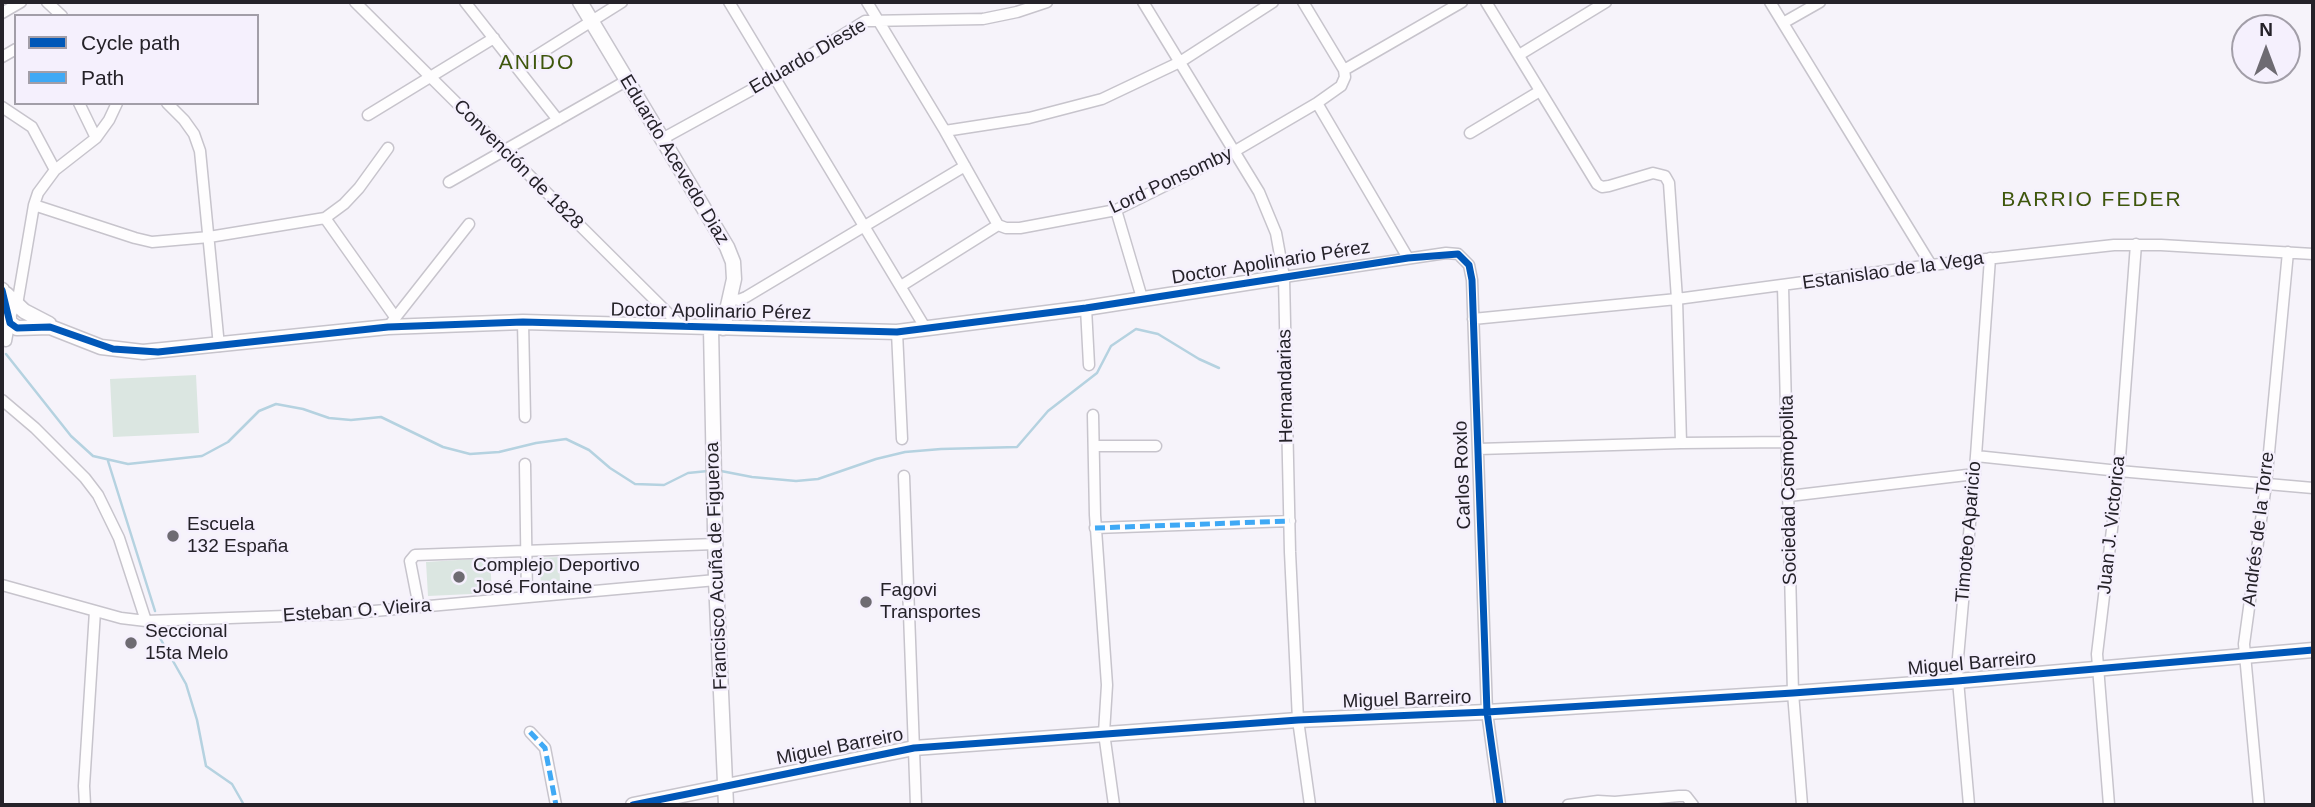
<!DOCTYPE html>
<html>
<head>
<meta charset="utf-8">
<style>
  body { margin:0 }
  #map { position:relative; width:2315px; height:807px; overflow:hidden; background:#f6f3fa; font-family:Arial,sans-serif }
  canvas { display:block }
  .frame { position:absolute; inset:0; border:4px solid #252229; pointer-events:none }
  .legend { position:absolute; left:14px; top:14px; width:245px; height:91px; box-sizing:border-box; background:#f5f0fd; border:2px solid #a29ea8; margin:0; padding:9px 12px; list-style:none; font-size:21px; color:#252229 }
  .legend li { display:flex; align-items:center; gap:14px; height:35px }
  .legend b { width:35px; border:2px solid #a29ea8 }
  .north { position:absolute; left:2231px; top:14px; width:70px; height:70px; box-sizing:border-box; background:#f5f0fd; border:2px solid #a29ea8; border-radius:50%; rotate:0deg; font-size:19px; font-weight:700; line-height:28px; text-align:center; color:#252229 }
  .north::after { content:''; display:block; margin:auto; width:24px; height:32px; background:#6e6b72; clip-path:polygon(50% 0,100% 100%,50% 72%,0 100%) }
</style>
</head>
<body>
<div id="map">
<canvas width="2315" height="807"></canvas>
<div class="frame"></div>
<ul class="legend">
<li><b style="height:9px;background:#0057b8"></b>Cycle path</li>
<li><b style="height:9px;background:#3fa9f5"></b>Path</li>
</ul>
<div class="north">N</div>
</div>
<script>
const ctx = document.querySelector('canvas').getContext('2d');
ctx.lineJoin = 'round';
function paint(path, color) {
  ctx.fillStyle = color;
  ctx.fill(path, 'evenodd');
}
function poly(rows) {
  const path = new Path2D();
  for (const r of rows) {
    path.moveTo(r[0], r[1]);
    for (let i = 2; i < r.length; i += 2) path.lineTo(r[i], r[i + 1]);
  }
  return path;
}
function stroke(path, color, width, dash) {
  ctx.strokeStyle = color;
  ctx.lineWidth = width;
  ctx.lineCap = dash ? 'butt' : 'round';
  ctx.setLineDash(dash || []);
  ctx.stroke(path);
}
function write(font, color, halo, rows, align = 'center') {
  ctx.font = font + ' Arial,sans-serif';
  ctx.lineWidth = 5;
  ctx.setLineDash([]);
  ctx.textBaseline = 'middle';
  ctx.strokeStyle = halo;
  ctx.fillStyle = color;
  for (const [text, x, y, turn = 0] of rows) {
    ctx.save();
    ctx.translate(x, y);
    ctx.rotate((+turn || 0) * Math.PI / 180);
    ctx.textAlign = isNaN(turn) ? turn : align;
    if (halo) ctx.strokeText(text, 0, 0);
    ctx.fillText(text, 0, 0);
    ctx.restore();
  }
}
const green = poly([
  [196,375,199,433,113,437,110,379],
  [559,557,560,583,541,585,539,558],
  [490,558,492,593,428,596,426,562]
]);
const stream = poly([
  [6,354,71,436,93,456,128,464,202,456,228,442,259,411,276,404,303,409,329,418,351,420,381,417,443,447,470,454,499,452,536,443,566,439,589,450,610,468,635,484,664,485,688,473,708,471],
  [108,461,155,611],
  [721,471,752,477,796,481,818,479,876,459,905,452,941,449,1017,447,1048,411,1097,373,1111,346,1136,329,1158,334,1199,359,1219,368],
  [156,631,186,684,197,720,206,766,232,784,244,805]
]);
const minor = poly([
  [47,2,62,16],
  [355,2,682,327],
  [465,2,558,120],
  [729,2,926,329],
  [867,2,945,131,998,225],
  [1143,2,1259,192,1276,233,1284,277,1290,552,1298,720,1310,805],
  [1303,2,1344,70],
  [1486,2,1597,184,1602,187,1609,186,1653,173,1665,176,1669,183,1677,299,1681,443],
  [1770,2,1931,265],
  [2,13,21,2],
  [1783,23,1820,2],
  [1519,55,1606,2],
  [2,57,16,49],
  [517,68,622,2],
  [1344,70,1462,2],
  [79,103,96,138],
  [167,103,184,120,194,134,200,151,219,346],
  [1317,103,1408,258],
  [2,107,32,127,55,170],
  [368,115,494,38],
  [945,131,1029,118,1102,99,1180,62,1273,2],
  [1470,133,1540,91],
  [662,139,775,77,865,21,983,19,1017,12,1047,2],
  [449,182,626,81],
  [34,205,135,238,152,242,209,237,325,218,344,204,359,188,388,148],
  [1116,210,1142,298],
  [325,218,395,317],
  [998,225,1006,228,1020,228,1116,210,1235,151,1317,103,1341,86,1345,77,1344,70],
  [1284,277,1446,253,1458,254,1469,265,1472,280,1487,712,1500,805],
  [901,286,998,225],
  [1783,286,1793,693,1802,805],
  [729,298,739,300,746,297,965,166],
  [1086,308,1089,365],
  [1473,319,1677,299,1931,265,2114,245,2161,245,2313,254],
  [523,322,525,417],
  [388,327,469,224],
  [897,332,902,439],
  [6,341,11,314,18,299,34,205,38,193,55,170,96,138,109,120,117,103],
  [2,400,35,428,85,478,98,495,119,538,146,621],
  [1093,415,1095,515,1107,685,1104,733,1114,805],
  [1094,446,1156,446],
  [1478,449,1681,443,1788,442],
  [1976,456,2119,471,2313,488],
  [525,464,527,597],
  [904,476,916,805],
  [1789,496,1975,474],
  [1095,528,1290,521],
  [2,585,121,618,146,621,341,614,716,580],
  [419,607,410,561,415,555,715,544],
  [530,732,545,748,556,805],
  [85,805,84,786,95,611],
  [1568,805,1598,801,1615,802,1679,796,1686,796,1693,805],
  [1969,805,1957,669,1976,456,1990,258],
  [2109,805,2097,654,2119,471,2136,244],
  [2259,805,2244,644,2266,484,2288,252]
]);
const tertiary = poly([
  [580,2,727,247,733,262,734,279,723,328],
  [2,290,10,323,17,328,50,327,101,347,143,352,388,327,523,322,897,332,1086,308,1284,277],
  [6,294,24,311,49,324],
  [711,328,716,580,726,805],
  [633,805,914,748,1298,720,1487,712,1793,693,1957,681,2313,650]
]);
const quiet = poly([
  [1095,528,1290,521],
  [530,732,545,748,556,805]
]);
const cycleway = poly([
  [2,290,10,323,17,328,50,327,113,349,158,352,388,327,523,322,897,332,1086,308,1408,258,1458,254,1469,265,1472,280,1487,712,1500,805],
  [633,805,914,748,1298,720,1487,712,1793,693,1957,681,2313,650]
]);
const markers = [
  [173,536,7,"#6e6b72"],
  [459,577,7,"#6e6b72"],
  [866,602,7,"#6e6b72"],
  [131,643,7,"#6e6b72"]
];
const streetNames = [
  ["Eduardo Dieste",808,57,-30],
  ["Eduardo Acevedo Diaz",674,160,59],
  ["Convención de 1828",518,165,45],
  ["Lord Ponsomby",1171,181,-25],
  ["Doctor Apolinario Pérez",1271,263,-9],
  ["Estanislao de la Vega",1893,271,-8],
  ["Doctor Apolinario Pérez",711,312,1],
  ["Hernandarias",1286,386,-91],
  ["Carlos Roxlo",1463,475,-92],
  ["Sociedad Cosmopolita",1789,490,-91],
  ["Juan J. Victorica",2112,525,-84],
  ["Andrés de la Torre",2259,529,-83],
  ["Timoteo Aparicio",1969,532,-85],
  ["Francisco Acuña de Figueroa",717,566,-92],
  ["Esteban O. Vieira",357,611,-4],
  ["Miguel Barreiro",1972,664,-5],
  ["Miguel Barreiro",1407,700,-2],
  ["Miguel Barreiro",840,747,-11]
];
const poiNames = [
  ["Escuela",187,525],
  ["132 España",187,547],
  ["Complejo Deportivo",473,566],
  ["José Fontaine",473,588],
  ["Fagovi",880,591],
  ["Transportes",880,613],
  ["Seccional",145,632],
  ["15ta Melo",145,654]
];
const neighbourhoodNames = [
  ["ANIDO",537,63],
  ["BARRIO FEDER",2092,200]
];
paint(green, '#dbe6e1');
stroke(stream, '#b5d2e0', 2.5);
stroke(minor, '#c7c4cc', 13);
stroke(tertiary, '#c7c4cc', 17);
stroke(minor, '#fefdfe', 10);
stroke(tertiary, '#fefdfe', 14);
stroke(quiet, '#3fa9f5', 5, [10, 5]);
stroke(cycleway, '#0057b8', 7);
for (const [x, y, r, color] of markers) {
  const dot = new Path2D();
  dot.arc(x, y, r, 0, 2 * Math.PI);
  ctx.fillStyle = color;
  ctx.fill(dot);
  stroke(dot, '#f5f0fd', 2.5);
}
write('19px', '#252229', '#f5f0fd', streetNames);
write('19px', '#252229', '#f5f0fd', poiNames, 'left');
ctx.letterSpacing = '2px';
write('21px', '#3e560c', '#f5f0fd', neighbourhoodNames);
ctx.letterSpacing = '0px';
</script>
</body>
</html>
